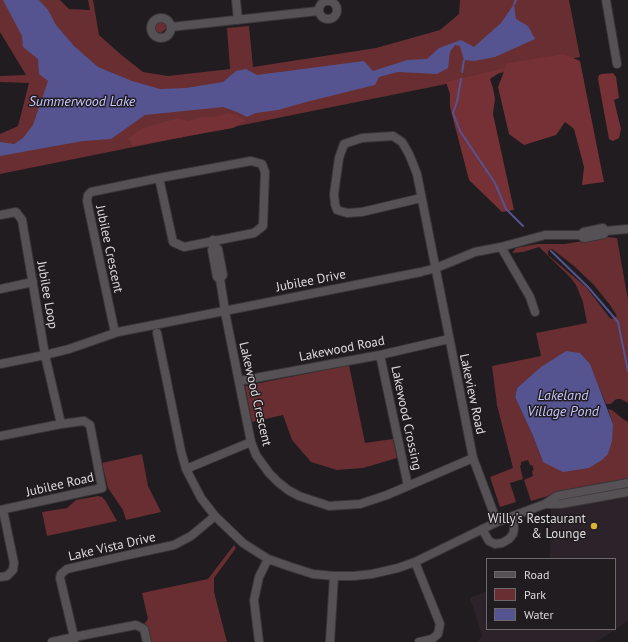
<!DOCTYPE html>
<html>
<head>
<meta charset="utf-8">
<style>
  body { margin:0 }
  #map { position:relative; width:628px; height:642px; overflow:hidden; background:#201c20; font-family:"PT Sans",sans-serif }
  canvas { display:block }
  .legend { position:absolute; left:486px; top:558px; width:130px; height:72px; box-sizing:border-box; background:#201c20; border:1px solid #6c686c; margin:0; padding:5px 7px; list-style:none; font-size:12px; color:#dedbdd }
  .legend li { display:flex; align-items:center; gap:8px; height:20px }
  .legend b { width:20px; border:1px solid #6c686c }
</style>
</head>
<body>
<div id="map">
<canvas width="628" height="642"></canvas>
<ul class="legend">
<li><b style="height:5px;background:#555155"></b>Road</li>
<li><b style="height:11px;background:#682e31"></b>Park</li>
<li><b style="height:11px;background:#555490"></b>Water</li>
</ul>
</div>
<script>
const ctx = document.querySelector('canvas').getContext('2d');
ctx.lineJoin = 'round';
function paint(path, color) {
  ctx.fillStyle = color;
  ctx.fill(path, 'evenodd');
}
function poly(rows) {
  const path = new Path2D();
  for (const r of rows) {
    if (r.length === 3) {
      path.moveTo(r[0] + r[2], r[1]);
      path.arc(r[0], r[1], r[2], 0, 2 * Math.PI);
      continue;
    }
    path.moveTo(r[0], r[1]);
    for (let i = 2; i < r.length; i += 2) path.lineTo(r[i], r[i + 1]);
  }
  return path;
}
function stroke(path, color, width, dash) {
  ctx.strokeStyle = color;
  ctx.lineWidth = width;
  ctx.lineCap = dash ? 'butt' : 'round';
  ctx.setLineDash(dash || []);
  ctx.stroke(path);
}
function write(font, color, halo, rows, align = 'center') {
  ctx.font = font + ' "PT Sans",sans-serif';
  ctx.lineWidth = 3;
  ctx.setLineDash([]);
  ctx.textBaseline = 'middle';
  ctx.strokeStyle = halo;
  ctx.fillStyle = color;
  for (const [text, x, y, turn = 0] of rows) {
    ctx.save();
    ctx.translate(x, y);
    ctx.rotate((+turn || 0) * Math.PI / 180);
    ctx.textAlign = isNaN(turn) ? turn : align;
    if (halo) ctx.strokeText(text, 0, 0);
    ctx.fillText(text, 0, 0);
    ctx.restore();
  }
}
const built = poly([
  [628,496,628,621,596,642,478,642,482,636,470,598,487,591,487,629,615,629,615,559,550,559,551,509]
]);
const green = poly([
  [0,0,60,0,69,9,90,10,88,0,93,0,99,35,119,53,143,72,168,76,230,69,227,28,249,26,253,67,376,48,440,30,459,14,460,0,569,0,580,57,0,174,0,134,18,126,29,83,0,82,0,76,26,75,0,32],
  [159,22,164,23,168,27,161,33,157,32,154,28,156,24],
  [606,237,617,238,628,300,628,403,621,399,617,399,615,400,611,404,606,404,589,364,527,380,517,388,515,397,533,436,543,462,613,424,608,409,612,410,623,419,628,422,628,480,558,493,531,501,524,480,533,476,532,471,534,470,532,465,530,465,528,460,521,462,521,465,520,466,523,479,510,483,516,502,500,507,490,477,513,468,497,405,492,366,541,356,536,333,587,323,583,302,576,285,570,277,539,247,523,252,512,253,516,248,537,244,565,244],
  [552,249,574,266,594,285,610,305,617,316,612,319,610,318,586,287,548,255,548,251],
  [349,365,365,443,393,439,397,458,363,468,337,470,311,462,292,440,283,415,252,422,245,386],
  [142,454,148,486,161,512,126,520,123,510,108,488,102,463],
  [98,496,102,497,105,500,117,521,47,536,42,512,67,508,76,500],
  [234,545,236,548,214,578,214,592,227,642,150,642,147,628,144,624,148,619,142,593,208,579]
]);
const forest = poly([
  [564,54,580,61,604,182,582,185,584,167,574,129,565,122,556,135,524,145,509,134,498,87,505,69,490,79,493,88,495,99,493,114,514,210,502,212,469,180,450,107,450,94,446,82,505,68,507,63],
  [613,73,616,77,619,98,614,100,621,129,619,138,613,141,609,139,598,79,599,75,602,74],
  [227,113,236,115,246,121,233,128,133,146,128,138,143,128,178,118,188,121,200,117,215,117]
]);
const water = poly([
  [3,0,39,0,48,10,56,25,74,46,98,67,132,81,160,89,186,88,223,82,236,71,246,69,257,75,364,61,373,71,407,60,427,59,439,48,461,40,474,47,501,23,514,4,516,19,528,26,535,39,495,57,474,61,464,60,460,46,455,45,450,52,448,68,437,74,398,72,379,77,375,85,310,101,278,110,256,113,247,117,237,112,223,107,145,115,111,139,83,141,0,156,0,142,14,144,23,138,33,125,48,81,39,74,38,59,23,47,22,36],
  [566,351,580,353,590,364,613,424,612,441,608,454,602,460,589,468,563,472,543,462,533,436,515,397,517,388,541,367]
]);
const stream = poly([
  [514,4,516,0],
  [462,72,464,60],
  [461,79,457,102,453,113,460,131,495,183,506,209,523,226],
  [551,251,588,287,618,322,628,371]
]);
const minor = poly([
  [236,0,238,20],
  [606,0,617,64],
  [328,10,9],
  [161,28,10],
  [171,27,318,11],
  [421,198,362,212,347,213,337,210,335,204,334,194,339,158,344,144,362,138,393,136,402,142,409,154,417,174,473,458,497,522],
  [0,215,16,212,22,220,45,355,61,424],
  [605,231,628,229],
  [580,235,584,232,603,228,605,231],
  [213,240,214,245,212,250,217,277,220,279,226,317,251,442,256,455,269,473,278,482,288,490,299,496,329,506,360,504,387,495,473,458],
  [214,245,218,249,223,275,220,279],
  [501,247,530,297,535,312],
  [0,289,33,282],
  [115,333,87,201,88,195,91,192,159,178,251,161,262,164,265,172,263,226,254,233,184,247,173,242,159,178],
  [157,333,181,451,186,469,201,498,215,516,243,543,268,559,291,567,313,574,334,576,354,576,372,574,398,568,415,562,497,522,545,504,557,496,628,483],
  [380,355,408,486],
  [0,364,45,355,69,349,118,332,421,272,436,268,475,252,501,247,545,235,580,235,584,238,604,234,605,231],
  [239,381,380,355,449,339],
  [0,436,61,424,84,421,90,425,102,488,0,510],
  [186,469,251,442],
  [546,504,561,504,628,492],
  [482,529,489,541,495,544,502,543,509,539,513,534,514,529,513,516],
  [415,562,440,624,438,634,432,639,419,642],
  [0,577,7,576,13,570,14,563,3,510],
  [52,642,74,637,74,641],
  [147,642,144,629,136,625,74,637,60,578,61,574,67,569,128,555,174,545,191,536,215,516],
  [259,642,254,600,259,577,268,559],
  [330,642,334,576]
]);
const markers = [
  [594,526,4,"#d9b334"]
];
const streetNames = [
  ["Jubilee Crescent",109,249,78],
  ["Jubilee Drive",311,281,-11],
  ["Jubilee Loop",47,295,80],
  ["Lakewood Road",342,349,-11],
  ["Lakewood Crescent",255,394,77],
  ["Lakeview Road",472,394,78],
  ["Lakewood Crossing",406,418,78],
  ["Jubilee Road",60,485,-13],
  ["Lake Vista Drive",112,547,-13]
];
const poiNames = [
  ["Willy's Restaurant",586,519],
  ["& Lounge",586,534]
];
const waterNames = [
  ["Summerwood Lake",82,102],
  ["Lakeland",563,396],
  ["Village Pond",563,412]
];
paint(built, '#2c232a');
paint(green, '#682e31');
paint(forest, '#753135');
paint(water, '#555490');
stroke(stream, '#555490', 2);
stroke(minor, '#393638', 10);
stroke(minor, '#555155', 8);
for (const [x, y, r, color] of markers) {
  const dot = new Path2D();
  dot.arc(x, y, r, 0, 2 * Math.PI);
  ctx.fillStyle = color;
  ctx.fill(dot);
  stroke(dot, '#201c20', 1.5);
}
write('13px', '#dedbdd', '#201c20', streetNames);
write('13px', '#dedbdd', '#201c20', poiNames, 'right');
write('italic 14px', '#c6c8ff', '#201c20', waterNames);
</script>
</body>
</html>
